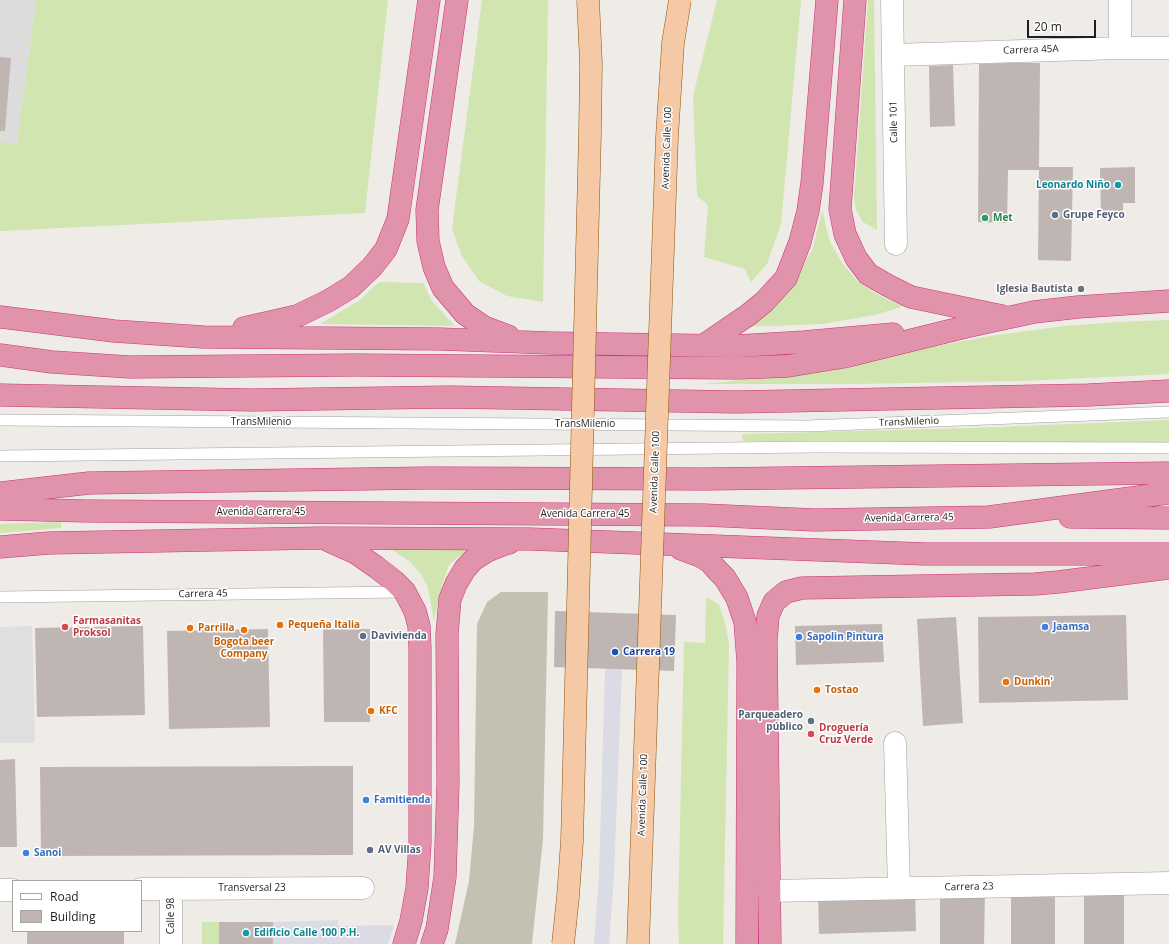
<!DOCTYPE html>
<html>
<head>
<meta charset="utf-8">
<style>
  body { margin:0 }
  #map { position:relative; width:1169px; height:944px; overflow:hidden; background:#efebe6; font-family:"Open Sans",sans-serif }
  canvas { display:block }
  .legend { position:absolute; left:12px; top:880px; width:130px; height:52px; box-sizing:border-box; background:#fff; border:1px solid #a5a5a5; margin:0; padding:5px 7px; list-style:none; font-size:12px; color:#1f1f1f }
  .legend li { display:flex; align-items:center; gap:8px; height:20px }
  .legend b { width:20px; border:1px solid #a5a5a5 }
  .scale { position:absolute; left:1027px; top:20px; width:69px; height:18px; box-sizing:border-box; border:2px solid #1f1f1f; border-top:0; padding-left:5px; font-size:12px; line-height:14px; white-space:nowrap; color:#1f1f1f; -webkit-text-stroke:3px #fff; paint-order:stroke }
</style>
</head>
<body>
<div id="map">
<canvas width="1169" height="944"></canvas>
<ul class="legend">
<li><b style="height:5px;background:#fff"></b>Road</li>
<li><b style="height:11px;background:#bfb6b3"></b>Building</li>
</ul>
<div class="scale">20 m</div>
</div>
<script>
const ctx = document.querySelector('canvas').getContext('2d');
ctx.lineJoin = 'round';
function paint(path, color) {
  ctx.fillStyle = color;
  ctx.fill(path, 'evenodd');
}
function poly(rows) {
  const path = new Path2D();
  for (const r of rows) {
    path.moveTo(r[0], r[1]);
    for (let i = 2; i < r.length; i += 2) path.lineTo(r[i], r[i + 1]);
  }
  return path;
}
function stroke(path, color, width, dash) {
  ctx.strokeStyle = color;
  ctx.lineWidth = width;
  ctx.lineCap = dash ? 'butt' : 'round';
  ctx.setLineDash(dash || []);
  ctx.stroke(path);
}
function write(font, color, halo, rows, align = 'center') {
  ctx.font = font + ' "Open Sans",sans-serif';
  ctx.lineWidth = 3;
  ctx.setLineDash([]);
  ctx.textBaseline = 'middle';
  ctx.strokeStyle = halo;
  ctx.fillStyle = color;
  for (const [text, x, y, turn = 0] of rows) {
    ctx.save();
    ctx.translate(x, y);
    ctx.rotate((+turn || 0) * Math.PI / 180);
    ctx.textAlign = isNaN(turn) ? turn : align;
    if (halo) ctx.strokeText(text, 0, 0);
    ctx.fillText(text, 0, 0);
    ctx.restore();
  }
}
const residential = poly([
  [0,0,36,0,6,231,0,231]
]);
const construction = poly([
  [501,592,548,592,543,839,532,944,455,944,469,881,474,827,477,624,487,602]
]);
const grass = poly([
  [36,0,388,0,365,213,0,231,0,142,17,144],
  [482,0,548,0,543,302,507,296,479,281,462,256,452,229],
  [717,0,801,0,781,224,767,264,751,282,745,269,704,257,708,205,697,196,693,96],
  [868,0,874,0,877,230,863,222,856,210,854,197],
  [822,210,830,242,842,263,857,281,878,295,904,306,875,315,822,324,744,327,787,291,804,264,813,248],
  [379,282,423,283,432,301,455,326,320,324,360,300],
  [1169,320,1169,374,1023,381,852,384,703,384,778,376,990,336,1065,326,1119,322],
  [1169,420,1169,443,743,441,742,434,973,428],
  [61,522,61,528,0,533,0,524],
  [472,545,449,565,442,585,434,621,428,588,421,574,409,561,391,549],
  [706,597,719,605,726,626,729,644,723,944,679,944,678,918,684,642,705,643],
  [202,922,219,922,219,944,202,944]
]);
const parking = poly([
  [32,626,35,743,0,743,0,627]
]);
const plaza = poly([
  [605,669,622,669,614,876,609,944,594,944,599,876],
  [338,920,338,926,394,925,388,944,273,944,273,922]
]);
const building = poly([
  [0,57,11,58,5,131,0,131],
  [1009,63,1040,63,1039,167,1073,167,1071,261,1038,260,1039,170,1008,170,1007,223,978,222,979,64],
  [953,65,955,126,930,127,929,66],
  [1135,167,1135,203,1123,203,1123,215,1101,215,1100,168],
  [555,611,676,615,674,671,554,667],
  [1126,615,1128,700,979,703,978,617],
  [956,617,963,723,923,726,917,619],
  [882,624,884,662,796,665,795,626],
  [143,626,145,715,37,717,35,628],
  [268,629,270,727,169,729,167,631],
  [323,629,370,629,370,722,324,722],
  [15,759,17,847,0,847,0,760],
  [353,766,353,855,41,856,40,767],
  [1011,888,1055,888,1055,944,1011,944],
  [1084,888,1124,888,1124,944,1084,944],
  [915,889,916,931,819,934,818,892],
  [940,890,985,891,984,944,940,944],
  [219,922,273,922,273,944,219,944],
  [27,931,124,931,124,944,27,944]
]);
const lane = poly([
  [0,420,807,426,1169,412],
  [0,456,814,447,1169,448],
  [0,597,403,592]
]);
const street = poly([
  [892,0,896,244],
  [1120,0,1120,48],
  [893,55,1120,48,1169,48],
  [895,743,899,888],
  [141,889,363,888],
  [171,889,171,944],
  [0,890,13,890],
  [769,891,1169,883]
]);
const highway = poly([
  [457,0,427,210,428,241,434,267,443,288,465,314,484,327,508,336],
  [855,0,840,209,845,234,856,258,868,274,887,285,911,297,1002,316],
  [0,317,114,331,203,337,440,339,550,343,737,346,804,342,893,334],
  [244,328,297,316,328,301,351,287,372,267,386,249,398,219,429,0],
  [704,345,748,315,764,302,786,278,800,242,808,211,812,183,827,0],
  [0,355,52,362,130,367,356,365,739,368,788,366,843,357,965,327,1034,312,1078,307,1169,301],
  [0,395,252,400,449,397,736,402,1088,395,1169,391],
  [0,493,89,483,428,478,706,479,1169,473],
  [0,509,87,511,704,515,815,520,989,517,1169,493],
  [1070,517,1169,518],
  [329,541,356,553,376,567,394,581,405,592,415,611,419,626,420,648,420,843,417,888,411,921,404,944],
  [0,547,49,543,321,538,530,539,925,554,1169,554],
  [681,549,700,556,710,562,718,571,725,578,737,598,745,622,748,662,747,944],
  [432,944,437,929,445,877,448,783,447,634,450,599,456,584,465,569,473,560,487,551,502,545,509,543],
  [770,944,766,641,768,616,774,602,786,592,802,588,1035,584,1058,582,1169,568]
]);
const primaryBridge = poly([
  [563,944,568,897,572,841,590,132,591,63,588,0],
  [638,944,667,137,673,43,680,0]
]);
const markers = [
  [1118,185,4,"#0f9aa8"],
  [1055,215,4,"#5c6f8a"],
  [985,218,4,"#2e9e5b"],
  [1081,289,4,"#6b7280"],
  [280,625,4,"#e8710a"],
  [65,627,4,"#e0444e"],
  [1045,627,4,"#3f7fe0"],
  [190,628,4,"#e8710a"],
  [244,630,4,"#e8710a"],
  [363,636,4,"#5c6f8a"],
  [799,637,4,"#3f7fe0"],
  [615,652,4,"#1a4fb4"],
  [1006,682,4,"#e8710a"],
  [817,690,4,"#e8710a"],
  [371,711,4,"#e8710a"],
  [811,721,4,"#5c6f8a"],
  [811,734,4,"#e0444e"],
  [366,800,4,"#3f7fe0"],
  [370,850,4,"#5c6f8a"],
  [26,853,4,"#3f7fe0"],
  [246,933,4,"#0f9aa8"]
];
const streetNames = [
  ["Carrera 45A",1031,50,-2],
  ["Calle 101",894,122,-91],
  ["Avenida Calle 100",667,148,-88],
  ["TransMilenio",261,422],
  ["TransMilenio",909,422,-2],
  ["TransMilenio",585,424],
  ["Avenida Calle 100",655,472,-88],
  ["Avenida Carrera 45",261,512],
  ["Avenida Carrera 45",585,514],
  ["Avenida Carrera 45",909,518,-1],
  ["Carrera 45",203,594,-1],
  ["Avenida Calle 100",643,795,-88],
  ["Carrera 23",969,887,-1],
  ["Transversal 23",252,888],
  ["Calle 98",171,916,-90]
];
const cultureNames = [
  ["Leonardo Niño",1110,185],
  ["Edificio Calle 100 P.H.",254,933,"left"]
];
const serviceNames = [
  ["Grupe Feyco",1063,215],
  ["Davivienda",371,636],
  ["Parqueadero",803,715,"right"],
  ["público",803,727,"right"],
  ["AV Villas",378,850]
];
const leisureNames = [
  ["Met",993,218]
];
const worshipNames = [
  ["Iglesia Bautista",1073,289]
];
const healthNames = [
  ["Farmasanitas",73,621],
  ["Proksol",73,633],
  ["Droguería",819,728],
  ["Cruz Verde",819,740]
];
const foodNames = [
  ["Pequeña Italia",288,625],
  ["Parrilla",198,628],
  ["Bogota beer",244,642,"center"],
  ["Company",244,654,"center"],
  ["Dunkin'",1014,682],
  ["Tostao",825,690],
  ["KFC",379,711]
];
const shopNames = [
  ["Jaamsa",1053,627],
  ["Sapolin Pintura",807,637],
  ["Famitienda",374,800],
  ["Sanoi",34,853]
];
const transitNames = [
  ["Carrera 19",623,652]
];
paint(residential, '#dddcdc');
paint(construction, '#c3c1b2');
paint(grass, '#d0e5b0');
paint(parking, '#dfdfdf');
paint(plaza, '#dadbe5');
paint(building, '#bfb6b3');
stroke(lane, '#a0a0a0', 12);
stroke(street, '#a0a0a0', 23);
stroke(highway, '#ce327a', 23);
stroke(lane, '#fff', 11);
stroke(street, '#fff', 22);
stroke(highway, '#e093ab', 22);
stroke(primaryBridge, '#8e530b', 23, []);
stroke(primaryBridge, '#f5c9a5', 22);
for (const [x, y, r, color] of markers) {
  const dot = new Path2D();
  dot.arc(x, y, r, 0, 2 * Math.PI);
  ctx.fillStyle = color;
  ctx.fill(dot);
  stroke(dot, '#fff', 1.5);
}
write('10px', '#1f1f1f', '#fff', streetNames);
write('bold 10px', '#0d838f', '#fff', cultureNames, 'right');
write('bold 10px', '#4e5e75', '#fff', serviceNames, 'left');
write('bold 10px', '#27864d', '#fff', leisureNames, 'left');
write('bold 10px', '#5b616d', '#fff', worshipNames, 'right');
write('bold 10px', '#be3a42', '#fff', healthNames, 'left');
write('bold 10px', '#c56008', '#fff', foodNames, 'left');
write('bold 10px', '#366cbe', '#fff', shopNames, 'left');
write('bold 10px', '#164399', '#fff', transitNames, 'left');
</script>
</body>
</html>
